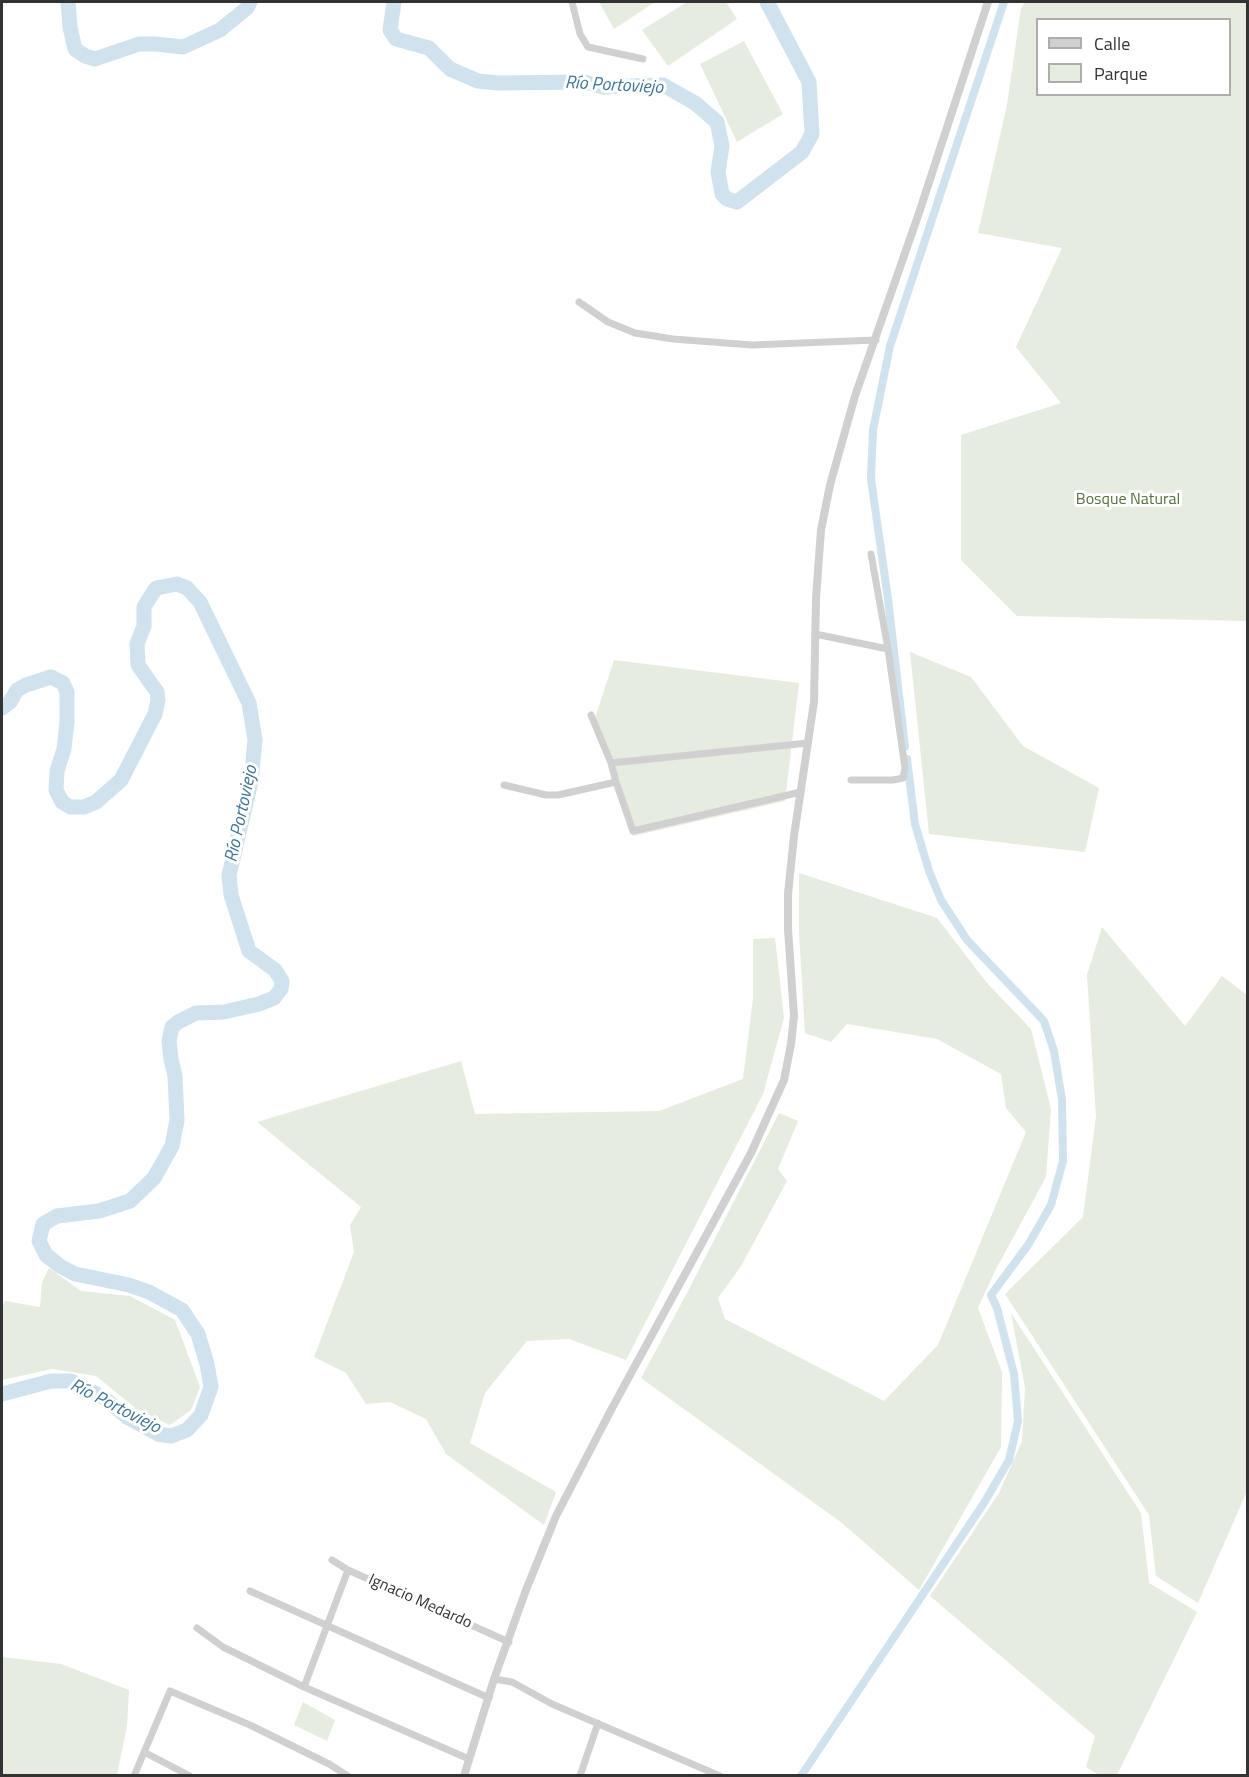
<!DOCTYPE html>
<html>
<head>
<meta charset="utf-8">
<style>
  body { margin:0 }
  #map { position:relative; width:1249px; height:1777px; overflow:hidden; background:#fff; font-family:"Titillium Web",sans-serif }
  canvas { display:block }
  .frame { position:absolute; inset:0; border:3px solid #333; pointer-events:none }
  .legend { position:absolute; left:1036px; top:18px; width:195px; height:78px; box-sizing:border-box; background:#fff; border:2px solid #adadad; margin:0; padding:8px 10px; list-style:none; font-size:18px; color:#333 }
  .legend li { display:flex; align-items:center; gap:12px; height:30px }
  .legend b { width:30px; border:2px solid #adadad }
</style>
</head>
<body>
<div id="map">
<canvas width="1249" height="1777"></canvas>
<div class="frame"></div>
<ul class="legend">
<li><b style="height:8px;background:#d0d0d0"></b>Calle</li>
<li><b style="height:16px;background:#e6ecdf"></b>Parque</li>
</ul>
</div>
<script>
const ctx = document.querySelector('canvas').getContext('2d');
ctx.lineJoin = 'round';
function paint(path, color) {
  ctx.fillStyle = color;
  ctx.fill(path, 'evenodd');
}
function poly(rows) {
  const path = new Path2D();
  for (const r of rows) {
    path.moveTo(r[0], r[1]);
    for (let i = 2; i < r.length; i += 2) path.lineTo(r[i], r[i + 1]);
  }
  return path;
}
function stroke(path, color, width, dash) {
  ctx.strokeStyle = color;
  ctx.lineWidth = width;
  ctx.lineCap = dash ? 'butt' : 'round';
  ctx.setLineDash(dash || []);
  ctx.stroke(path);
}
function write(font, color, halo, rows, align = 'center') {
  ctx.font = font + ' "Titillium Web",sans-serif';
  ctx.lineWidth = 6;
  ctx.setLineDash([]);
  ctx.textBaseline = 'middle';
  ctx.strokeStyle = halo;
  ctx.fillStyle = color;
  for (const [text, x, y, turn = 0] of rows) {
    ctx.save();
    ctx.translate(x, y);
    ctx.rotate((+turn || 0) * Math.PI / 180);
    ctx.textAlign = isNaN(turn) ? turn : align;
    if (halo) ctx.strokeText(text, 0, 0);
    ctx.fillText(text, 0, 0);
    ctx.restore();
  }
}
const green = poly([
  [599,2,655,2,614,29],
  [687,2,726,2,737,19,668,66,642,30],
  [1025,2,1247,2,1247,621,1017,616,961,560,961,435,1061,403,1016,347,1062,248,978,233,1007,105,1021,8],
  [1038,20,1230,20,1230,94,1038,94],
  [744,41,783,114,737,142,700,64],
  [910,652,971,677,1023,746,1099,788,1085,852,929,834],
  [614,660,799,683,785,801,633,836,595,718],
  [799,873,937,918,987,983,1031,1029,1051,1109,1046,1177,996,1269,978,1308,1002,1372,1001,1447,919,1590,842,1523,641,1378,687,1293,779,1113,798,1121,778,1169,787,1181,741,1266,718,1298,725,1319,884,1401,938,1345,1026,1132,1006,1108,1001,1074,937,1039,847,1024,831,1042,805,1033,799,933],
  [1102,927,1185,1026,1222,976,1247,995,1247,1491,1198,1603,1156,1576,1149,1515,1005,1294,1083,1217,1096,1116,1087,975],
  [775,938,784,1018,763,1094,626,1360,569,1339,527,1341,485,1393,470,1443,556,1492,544,1525,446,1454,426,1419,390,1402,366,1404,346,1373,314,1357,354,1252,350,1225,361,1207,257,1122,461,1061,475,1114,659,1111,743,1079,753,999,753,939],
  [49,1268,81,1291,130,1296,175,1320,200,1387,191,1410,170,1425,138,1410,96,1376,52,1369,2,1380,2,1306,5,1301,40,1307,42,1282],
  [1011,1313,1141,1513,1149,1583,1197,1612,1117,1775,1099,1775,1086,1767,1095,1736,930,1596,999,1493,1022,1441,1025,1388],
  [2,1657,61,1664,129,1690,127,1726,117,1775,2,1775],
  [303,1702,335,1720,327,1741,294,1725]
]);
const canal = poly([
  [905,747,888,599,871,479,873,430,890,346,1004,2],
  [801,1776,984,1503,1009,1460,1018,1421,1014,1374,997,1308,991,1295,1028,1245,1051,1205,1063,1161,1062,1100,1054,1051,1044,1021,967,940,941,900,929,871,915,824,907,759]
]);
const river = poly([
  [68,2,70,27,75,49,85,56,95,59,139,44,156,44,183,47,220,30,247,8,250,2],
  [394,2,390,30,396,39,429,48,450,69,478,81,498,83,584,82,603,87,663,85,695,103,717,122,722,146,718,172,722,194,727,199,737,202,802,152,812,134,809,82,767,2],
  [2,708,10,702,17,690,26,685,51,677,63,683,67,692,67,722,64,749,57,771,56,790,62,802,70,807,84,807,96,802,121,780,155,714,158,700,157,692,138,665,137,644,144,626,144,607,156,588,177,584,187,588,200,602,249,703,255,740,251,782,229,875,231,895,249,951,275,970,282,981,281,989,274,998,259,1004,224,1012,196,1013,178,1022,172,1027,169,1041,171,1059,175,1076,177,1120,172,1146,154,1178,130,1201,99,1211,57,1216,43,1224,39,1241,46,1255,60,1266,75,1274,129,1285,149,1292,182,1310,198,1334,207,1364,211,1387,201,1415,187,1430,171,1436,158,1434,127,1417,104,1398,71,1381,51,1381,2,1394]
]);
const minor = poly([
  [572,2,580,34,588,47,643,59],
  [579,302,608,322,635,333,673,339,752,345,876,340],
  [815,634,888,649],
  [591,715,611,763,616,782,633,831,801,792],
  [611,763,808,743],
  [851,780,893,780,903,778,905,768,888,649,871,554],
  [504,785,546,795,558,795,616,782],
  [332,1560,348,1570,509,1642],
  [250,1591,489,1698],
  [197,1628,223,1647,304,1687,469,1759],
  [494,1679,512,1682,552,1704,720,1776],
  [304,1687,348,1570],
  [144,1752,190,1776],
  [134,1776,170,1691,250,1725,329,1764,348,1776],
  [580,1776,598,1723]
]);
const tertiary = poly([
  [464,1776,494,1679,526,1590,556,1516,611,1410,751,1153,784,1080,791,1044,794,1016,788,929,788,894,794,836,814,702,816,598,821,530,830,485,855,396,919,213,988,2]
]);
const parkNames = [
  ["Bosque Natural",1128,500]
];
const streetNames = [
  ["Ignacio Medardo",420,1602,24]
];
const waterNames = [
  ["Río Portoviejo",614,86,3],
  ["Río Portoviejo",242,814,-78],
  ["Río Portoviejo",115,1407,27]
];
paint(green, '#e6ecdf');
stroke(canal, '#cfe2ee', 8);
stroke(river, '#cfe2ee', 15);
stroke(minor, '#d0d0d0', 7);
stroke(tertiary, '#d0d0d0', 8);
write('16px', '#56703f', '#fff', parkNames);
write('16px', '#333', '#fff', streetNames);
write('italic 18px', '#3f7597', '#fff', waterNames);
</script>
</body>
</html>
